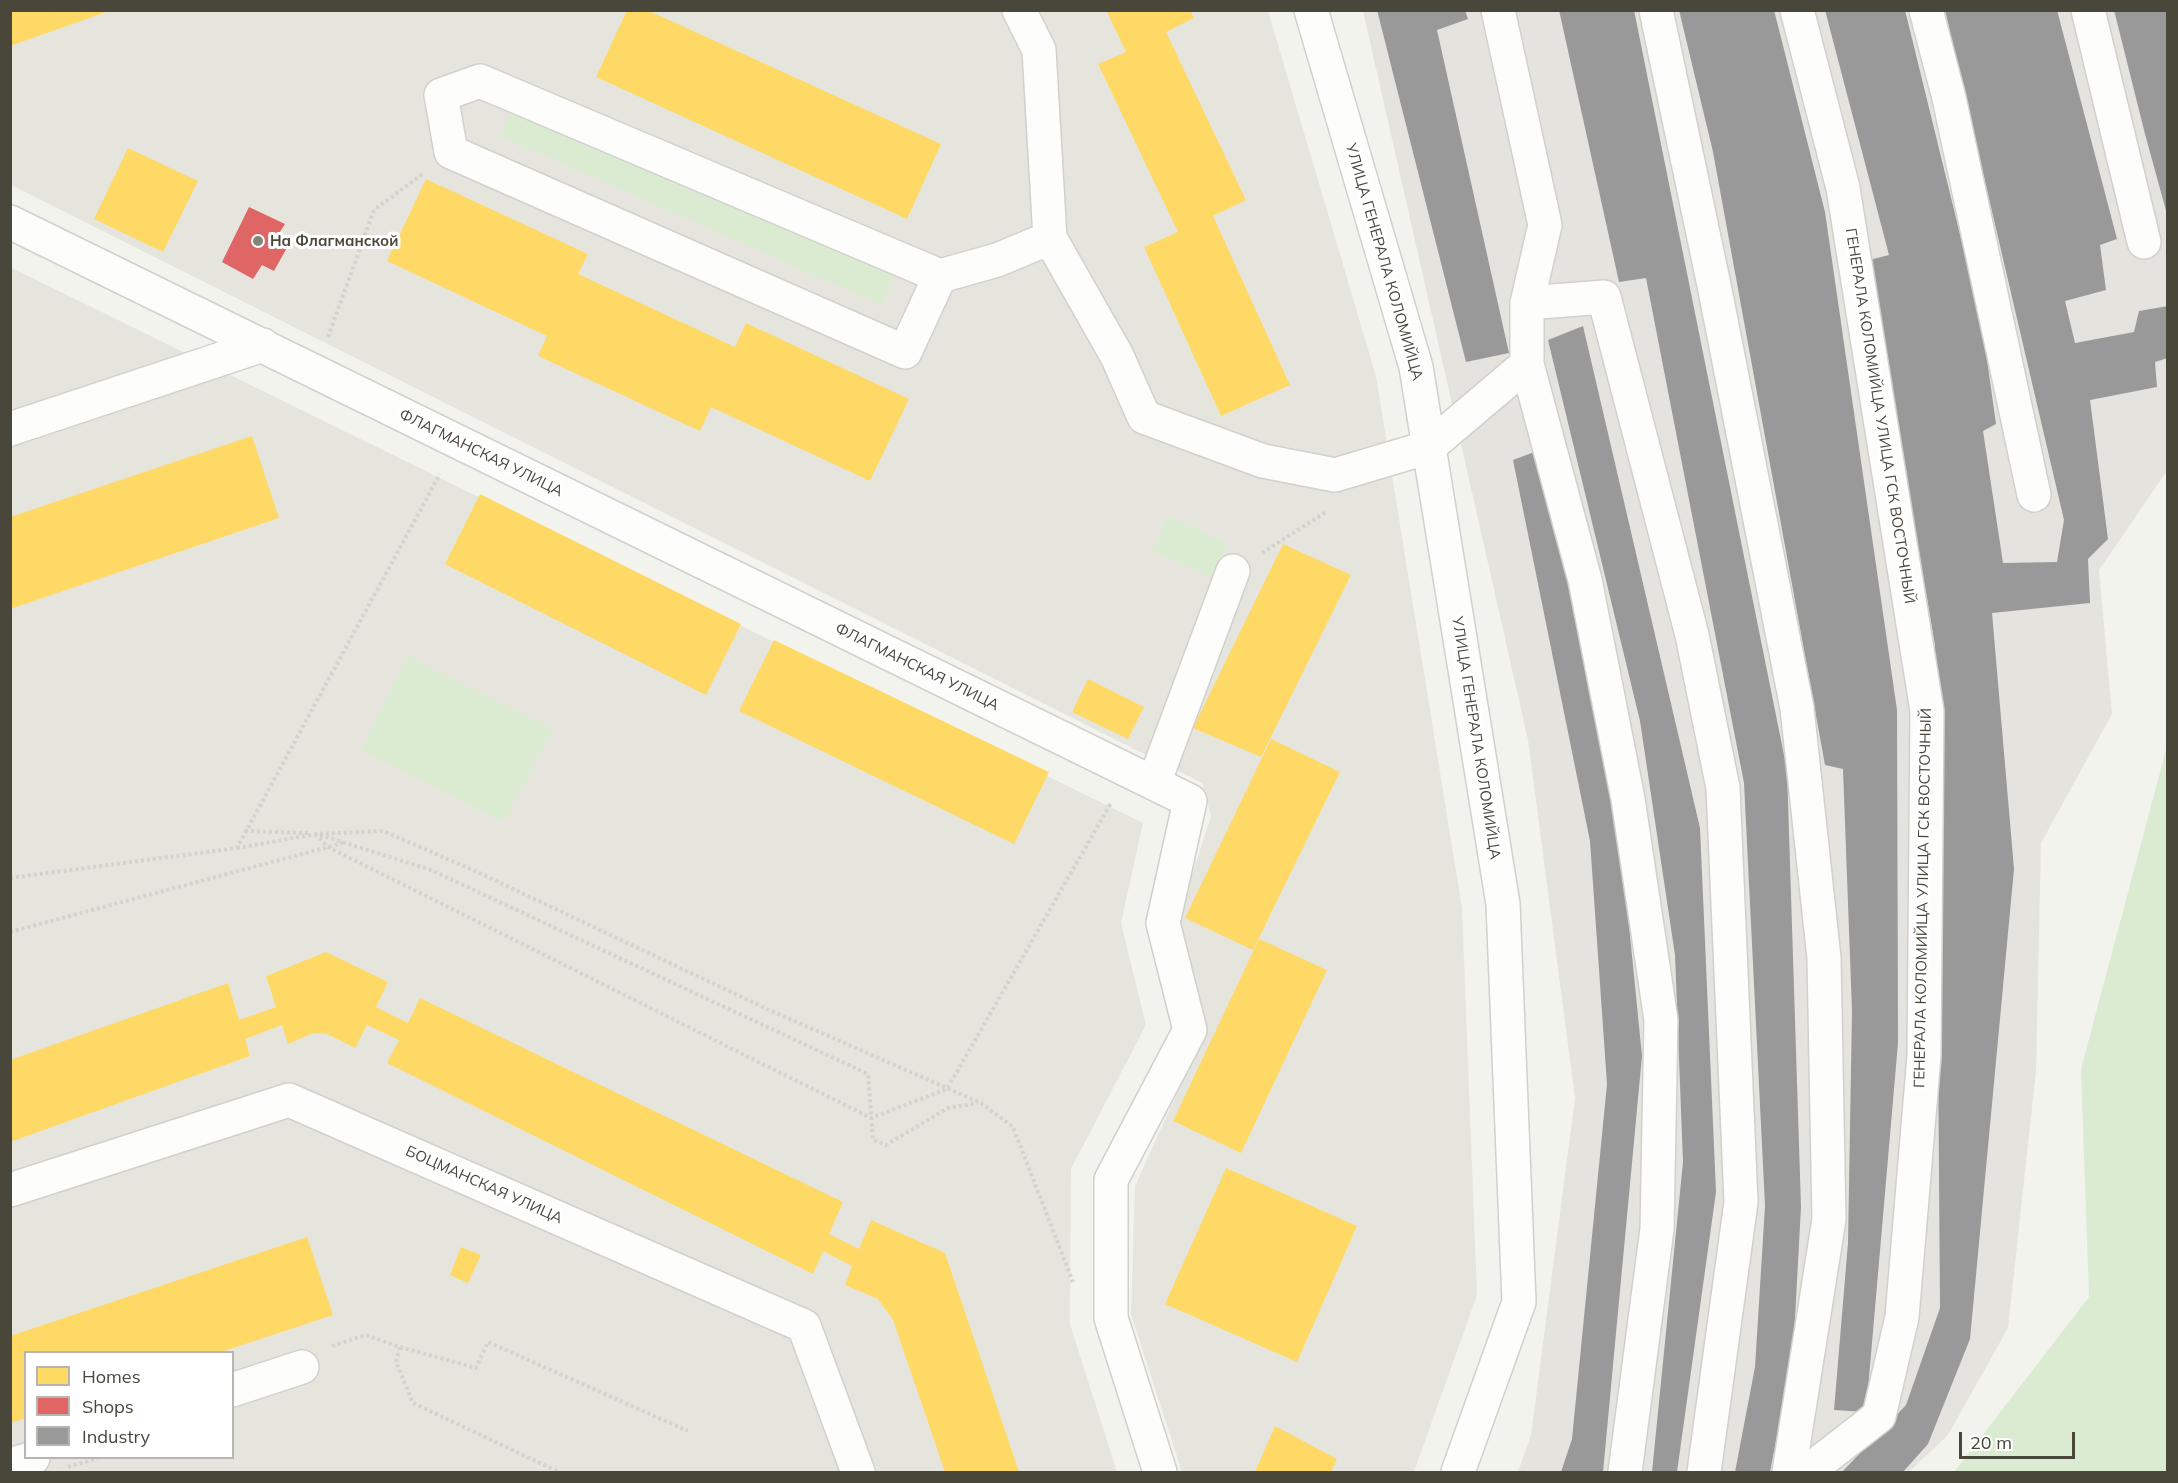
<!DOCTYPE html>
<html>
<head>
<meta charset="utf-8">
<style>
  body { margin:0 }
  #map { position:relative; width:2178px; height:1483px; overflow:hidden; background:#f3f3ee; font-family:Mulish,sans-serif }
  canvas { display:block }
  .frame { position:absolute; inset:0; border:12px solid #49463a; pointer-events:none }
  .legend { position:absolute; left:24px; top:1351px; width:210px; height:108px; box-sizing:border-box; background:#fff; border:2px solid #b6b5b0; margin:0; padding:8px 10px; list-style:none; font-size:18px; color:#49463a }
  .legend li { display:flex; align-items:center; gap:12px; height:30px }
  .legend b { width:30px; border:2px solid #b6b5b0 }
  .scale { position:absolute; left:1959px; top:1432px; width:116px; height:27px; box-sizing:border-box; border:3px solid #49463a; border-top:0; padding-left:8px; font-size:18px; line-height:21px; white-space:nowrap; color:#49463a; -webkit-text-stroke:4px #fff; paint-order:stroke }
</style>
</head>
<body>
<div id="map">
<canvas width="2178" height="1483"></canvas>
<div class="frame"></div>
<ul class="legend">
<li><b style="height:16px;background:#ffd966"></b>Homes</li>
<li><b style="height:16px;background:#e06666"></b>Shops</li>
<li><b style="height:16px;background:#999"></b>Industry</li>
</ul>
<div class="scale">20 m</div>
</div>
<script>
const ctx = document.querySelector('canvas').getContext('2d');
ctx.lineJoin = 'round';
function paint(path, color) {
  ctx.fillStyle = color;
  ctx.fill(path, 'evenodd');
}
function poly(rows) {
  const path = new Path2D();
  for (const r of rows) {
    path.moveTo(r[0], r[1]);
    for (let i = 2; i < r.length; i += 2) path.lineTo(r[i], r[i + 1]);
  }
  return path;
}
function stroke(path, color, width, dash) {
  ctx.strokeStyle = color;
  ctx.lineWidth = width;
  ctx.lineCap = dash ? 'butt' : 'round';
  ctx.setLineDash(dash || []);
  ctx.stroke(path);
}
function write(font, color, halo, rows, align = 'center') {
  ctx.font = font + ' Mulish,sans-serif';
  ctx.lineWidth = 6;
  ctx.setLineDash([]);
  ctx.textBaseline = 'middle';
  ctx.strokeStyle = halo;
  ctx.fillStyle = color;
  for (const [text, x, y, turn = 0] of rows) {
    ctx.save();
    ctx.translate(x, y);
    ctx.rotate((+turn || 0) * Math.PI / 180);
    ctx.textAlign = isNaN(turn) ? turn : align;
    if (halo) ctx.strokeText(text, 0, 0);
    ctx.fillText(text, 0, 0);
    ctx.restore();
  }
}
const residential = poly([
  [10,11,1268,11,1376,376,1462,908,1477,1295,1414,1472,1182,1472,1131,1314,1135,1186,1205,1031,1178,918,1211,816,1202,783,11,185],
  [10,267,1143,823,1121,923,1146,1025,1071,1169,1070,1324,1117,1472,11,1472],
  [26,1352,232,1352,232,1458,26,1458]
]);
const industrial = poly([
  [1363,11,2167,11,2167,471,2099,570,2112,714,2041,843,2036,1071,2008,1328,1948,1435,1909,1472,1518,1472,1531,1435,1575,1098,1528,740]
]);
const green = poly([
  [512,109,894,274,882,305,500,136],
  [1168,516,1227,544,1215,579,1153,551],
  [408,656,552,728,504,822,361,750],
  [2167,746,2167,1472,1954,1472,2089,1297,2081,1069]
]);
const homes = poly([
  [10,10,109,10,109,11,10,46],
  [627,10,647,10,941,144,907,219,596,77],
  [1106,10,1190,10,1194,18,1166,32,1246,200,1213,216,1290,385,1221,416,1144,247,1178,232,1098,64,1126,52],
  [128,148,198,181,163,252,94,219],
  [426,179,588,254,578,274,735,347,746,323,909,399,870,481,711,407,700,431,538,356,547,336,387,261],
  [252,436,279,518,10,609,10,517],
  [480,494,741,624,706,695,445,564],
  [1283,544,1351,575,1261,757,1193,728],
  [774,640,1049,772,1014,844,739,711],
  [1088,679,1144,707,1128,739,1072,712],
  [1271,739,1340,772,1253,950,1185,918],
  [1259,939,1327,970,1241,1153,1173,1121],
  [326,952,388,982,376,1007,408,1023,420,998,843,1202,829,1234,859,1249,871,1220,945,1253,1019,1472,945,1472,893,1320,878,1299,845,1285,852,1266,823,1251,813,1274,387,1063,399,1040,367,1025,355,1048,327,1034,313,1033,288,1044,282,1025,245,1039,250,1056,10,1142,10,1060,228,983,239,1020,276,1007,266,976],
  [1226,1168,1357,1226,1297,1362,1165,1304],
  [307,1237,333,1315,221,1352,26,1352,26,1418,10,1423,10,1336],
  [461,1247,481,1255,468,1283,450,1275],
  [1275,1426,1337,1459,1331,1472,1255,1472]
]);
const shops = poly([
  [249,207,285,224,276,238,289,244,274,271,262,265,253,279,222,262]
]);
const industry = poly([
  [1377,10,1465,10,1468,19,1437,30,1509,353,1466,362],
  [1559,10,1634,10,1787,770,1801,1207,1793,1355,1770,1472,1735,1472,1755,1367,1765,1206,1744,783,1646,278,1619,282],
  [1679,10,1774,10,1825,212,1897,710,1898,1043,1866,1412,1834,1410,1848,1243,1852,1011,1843,769,1825,765,1713,152],
  [1825,10,1905,10,1982,324,1996,424,1983,431,2003,563,2057,562,2064,520,1945,10,2057,10,2117,239,2100,245,2106,290,2065,301,2075,343,2134,332,2139,311,2168,306,2168,358,2155,362,2157,387,2090,400,2108,539,2088,559,2090,603,1992,613,2014,869,1970,1339,1928,1444,1903,1472,1842,1472,1906,1405,1940,1308,1935,645,1869,260,1889,255],
  [2114,10,2168,10,2168,218,2145,134],
  [1583,326,1700,828,1716,1192,1677,1472,1652,1472,1683,1162,1675,955,1640,721,1548,340],
  [1537,451,1615,785,1642,1056,1603,1472,1561,1472,1572,1439,1607,1084,1590,841,1513,460]
]);
const path = poly([
  [328,337,374,210,424,173],
  [1262,553,1326,512],
  [245,831,308,833],
  [315,834,328,847,871,1118,947,1089,1111,803],
  [320,835,431,870,868,1074,873,1140,886,1145,948,1108,978,1103],
  [237,848,316,834,383,831,473,870,767,1009,981,1103,1013,1127,1073,1282],
  [10,878,237,848,440,474],
  [10,932,343,843],
  [332,1346,366,1335,400,1347,396,1362,413,1403,559,1472],
  [400,1347,476,1368,488,1342,688,1431],
  [68,1467,98,1458]
]);
const minor = poly([
  [1019,10,1039,50,1050,238,1117,356,1144,417,1263,461,1335,475,1429,447,1527,364,1527,303,1604,297,1692,635,1723,788,1741,1202,1704,1472],
  [1311,10,1416,367,1503,904,1519,1302,1458,1472],
  [1498,10,1545,225,1527,303],
  [1656,10,1715,290,1797,708,1824,958,1829,1219,1789,1472],
  [1797,10,1843,188,1927,711,1924,1056,1902,1317,1879,1416,1807,1472],
  [1926,10,1949,98,2034,495],
  [2088,10,2144,242],
  [10,222,1190,801,1163,923,1190,1030,1111,1180,1111,1318,1160,1472],
  [940,276,905,352,451,152,441,95,480,81,940,276,997,260,1050,238],
  [1527,364,1585,580,1628,799,1661,1020,1657,1229,1625,1472],
  [10,429,263,345],
  [1154,783,1233,571],
  [10,1190,289,1100,804,1326,858,1472],
  [232,1390,302,1367],
  [10,1465,33,1458]
]);
const markers = [
  [258,241,6,"#848379"]
];
const poiNames = [
  ["На Флагманской",270,241]
];
const streetNames = [
  ["УЛИЦА ГЕНЕРАЛА КОЛОМИЙЦА",1384,262,74],
  ["ГЕНЕРАЛА КОЛОМИЙЦА УЛИЦА ГСК ВОСТОЧНЫЙ",1880,416,81],
  ["ФЛАГМАНСКАЯ УЛИЦА",481,453,26],
  ["ФЛАГМАНСКАЯ УЛИЦА",917,667,26],
  ["УЛИЦА ГЕНЕРАЛА КОЛОМИЙЦА",1476,738,81],
  ["ГЕНЕРАЛА КОЛОМИЙЦА УЛИЦА ГСК ВОСТОЧНЫЙ",1923,898,-89],
  ["БОЦМАНСКАЯ УЛИЦА",484,1185,24]
];
paint(residential, '#e6e5dd');
paint(industrial, '#e5e3de');
paint(green, '#dbebd1');
paint(homes, '#ffd966');
paint(shops, '#e06666');
paint(industry, '#999');
stroke(minor, '#d1d0cc', 36);
stroke(path, '#d3d2cc', 4, [3, 3]);
stroke(minor, '#fdfdfc', 33);
for (const [x, y, r, color] of markers) {
  const dot = new Path2D();
  dot.arc(x, y, r, 0, 2 * Math.PI);
  ctx.fillStyle = color;
  ctx.fill(dot);
  stroke(dot, '#fff', 2);
}
write('bold 15px', '#49463a', '#fff', poiNames, 'left');
write('15px', '#49463a', '#fff', streetNames);
</script>
</body>
</html>
